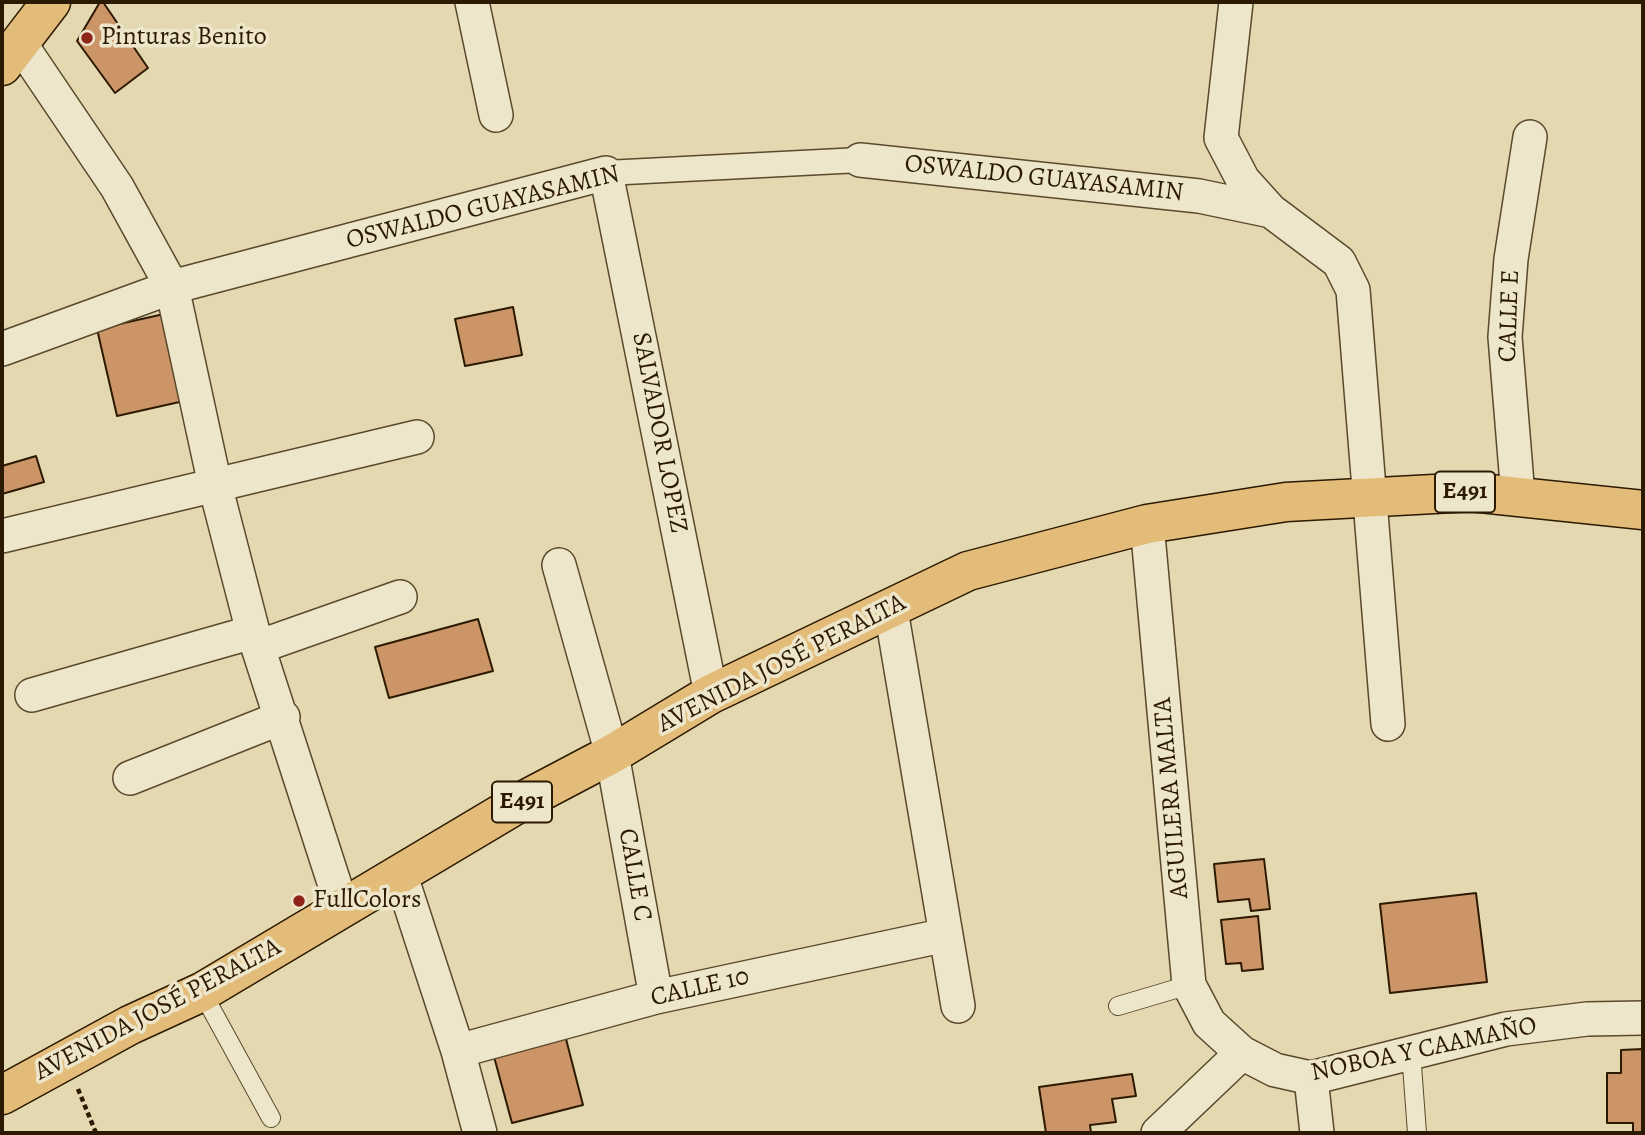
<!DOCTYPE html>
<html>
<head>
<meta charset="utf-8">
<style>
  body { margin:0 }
  #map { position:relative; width:1645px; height:1135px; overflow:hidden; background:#e3d8af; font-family:Alegreya,serif }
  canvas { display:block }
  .frame { position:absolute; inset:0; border:4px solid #2c1901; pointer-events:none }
</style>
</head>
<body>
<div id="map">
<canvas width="1645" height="1135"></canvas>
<div class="frame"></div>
</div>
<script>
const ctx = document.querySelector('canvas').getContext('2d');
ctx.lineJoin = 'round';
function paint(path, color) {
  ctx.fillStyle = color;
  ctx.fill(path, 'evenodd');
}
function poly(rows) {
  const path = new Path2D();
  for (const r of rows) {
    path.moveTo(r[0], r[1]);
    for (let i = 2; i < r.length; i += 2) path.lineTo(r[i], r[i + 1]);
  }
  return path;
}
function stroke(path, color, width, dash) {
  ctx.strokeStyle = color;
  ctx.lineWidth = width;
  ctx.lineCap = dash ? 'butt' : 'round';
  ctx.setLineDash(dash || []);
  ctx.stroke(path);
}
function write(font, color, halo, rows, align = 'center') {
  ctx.font = font + ' Alegreya,serif';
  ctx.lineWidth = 7;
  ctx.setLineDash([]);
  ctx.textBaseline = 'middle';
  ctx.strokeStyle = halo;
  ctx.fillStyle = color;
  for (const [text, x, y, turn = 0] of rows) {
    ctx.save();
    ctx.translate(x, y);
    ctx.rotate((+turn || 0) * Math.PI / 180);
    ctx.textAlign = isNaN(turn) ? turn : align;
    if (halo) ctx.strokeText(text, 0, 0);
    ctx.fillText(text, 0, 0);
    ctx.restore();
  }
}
const building = poly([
  [100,2,103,2,148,68,115,93,77,41,100,2],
  [513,307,522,355,465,366,455,319,513,307],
  [164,314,184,401,117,416,97,329,164,314],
  [36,456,44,482,2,494,2,466,36,456],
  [478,619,493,671,389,698,375,647,478,619],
  [1264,859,1270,909,1251,911,1249,899,1218,902,1214,864,1264,859],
  [1476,893,1487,982,1390,993,1380,904,1476,893],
  [1258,916,1263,969,1242,971,1241,963,1226,964,1221,920,1258,916],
  [565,1035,583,1105,512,1123,493,1053,565,1035],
  [1643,1049,1643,1133,1633,1133,1633,1123,1607,1123,1607,1073,1621,1073,1621,1050,1643,1049],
  [1132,1074,1136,1096,1112,1099,1116,1122,1090,1125,1091,1133,1046,1133,1039,1087,1132,1074]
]);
const path = poly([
  [78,1089,96,1133]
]);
const service = poly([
  [202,992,271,1118],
  [1118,1006,1189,985],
  [1411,1052,1417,1133]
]);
const pedestrian = poly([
  [606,173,860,160]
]);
const minor = poly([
  [472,2,496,115],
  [1236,2,1221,138,1243,180,1271,211,1339,262,1353,290,1388,724],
  [19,42,117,187,172,287,215,485,253,632,342,907],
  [860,160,1199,196,1271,211],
  [2,349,172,287,606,173,711,694],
  [1518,496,1505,337,1511,259,1530,137],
  [1147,524,1189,985,1209,1023,1242,1053,1275,1070,1311,1078,1506,1029,1587,1019,1643,1018],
  [2,536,417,437],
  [559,565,612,754,656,997],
  [891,610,958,1006],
  [258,647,400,597],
  [32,695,253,632],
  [130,778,283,717],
  [401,876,458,1051,480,1133],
  [458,1051,656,997,946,935],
  [1311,1078,1317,1133],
  [1158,1133,1242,1053]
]);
const trunk = poly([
  [2,66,51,2],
  [2,1095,130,1025,202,992,519,803,612,754,711,694,968,571,1147,524,1286,502,1471,492,1643,510]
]);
const markers = [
  [87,38,7,"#8f2418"],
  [299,901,7,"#8f2418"]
];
const shields = [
  [1465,492,60],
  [522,802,60]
];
const shieldNames = [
  ["E491",1465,492],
  ["E491",522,802]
];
const poiNames = [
  ["Pinturas Benito",101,38],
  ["FullColors",313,901]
];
const streetNames = [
  ["OSWALDO GUAYASAMIN",1044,179,6],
  ["OSWALDO GUAYASAMIN",483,208,-14],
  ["CALLE E",1510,316,-88],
  ["SALVADOR LOPEZ",659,433,79],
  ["AVENIDA JOSÉ PERALTA",782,664,-27],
  ["AGUILERA MALTA",1172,798,-95],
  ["CALLE C",634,875,80],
  ["CALLE 10",700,988,-13],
  ["AVENIDA JOSÉ PERALTA",158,1010,-28],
  ["NOBOA Y CAAMAÑO",1424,1050,-12]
];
paint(building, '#cb9568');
stroke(building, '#2c1901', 2);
stroke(service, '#5a492c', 20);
stroke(pedestrian, '#5a492c', 27);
stroke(minor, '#5a492c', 36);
stroke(trunk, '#2c1901', 41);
stroke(path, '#2c1901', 4.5, [5, 3.5]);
stroke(service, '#ede6cb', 18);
stroke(pedestrian, '#ede6cb', 24);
stroke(minor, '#ede6cb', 33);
stroke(trunk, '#e2bc78', 38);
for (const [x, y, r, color] of markers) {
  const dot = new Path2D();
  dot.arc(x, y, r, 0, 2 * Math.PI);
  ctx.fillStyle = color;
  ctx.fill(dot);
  stroke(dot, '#ede6cb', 2.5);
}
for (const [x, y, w] of shields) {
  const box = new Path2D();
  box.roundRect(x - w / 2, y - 20.5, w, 41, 5);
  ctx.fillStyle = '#ede6cb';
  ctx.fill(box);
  stroke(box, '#2c1901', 2);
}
write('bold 24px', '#2c1901', null, shieldNames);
write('26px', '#2c1901', '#ede6cb', poiNames, 'left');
write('26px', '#2c1901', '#ede6cb', streetNames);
</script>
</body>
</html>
